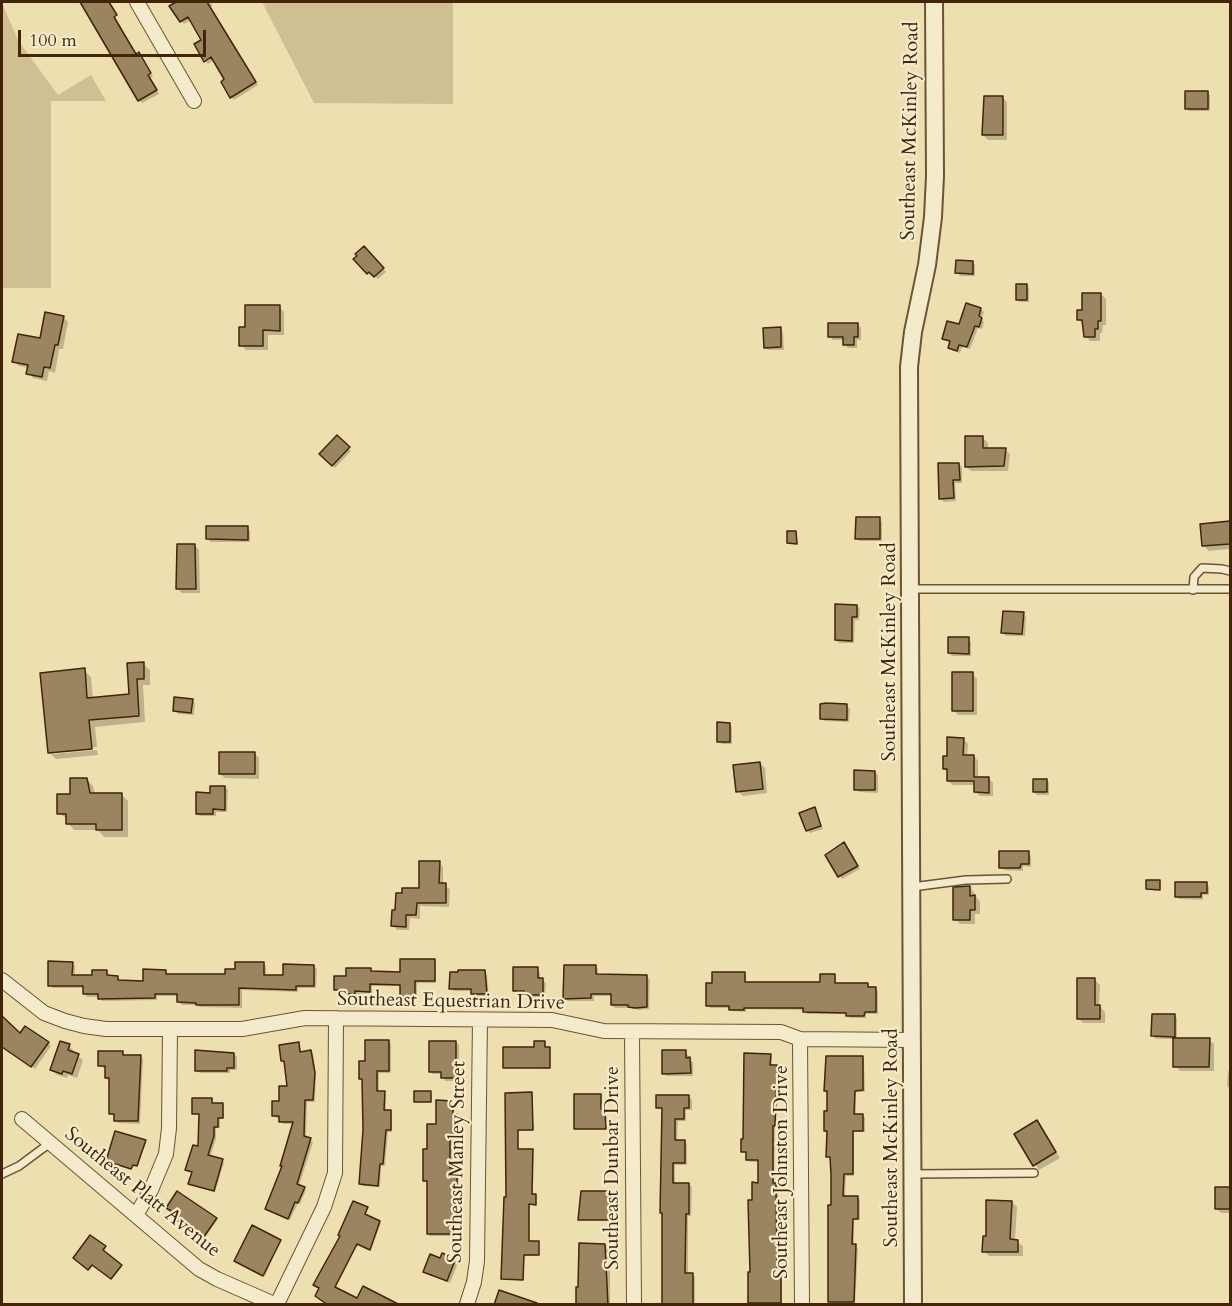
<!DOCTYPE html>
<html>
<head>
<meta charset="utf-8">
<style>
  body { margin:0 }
  #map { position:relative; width:1232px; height:1306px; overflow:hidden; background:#eedfb0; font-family:Cardo,serif }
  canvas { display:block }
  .frame { position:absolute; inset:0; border:3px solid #422409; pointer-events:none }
  .scale { position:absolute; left:18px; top:30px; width:188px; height:27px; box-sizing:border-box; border:3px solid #422409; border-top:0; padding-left:8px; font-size:18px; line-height:21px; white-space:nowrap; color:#422409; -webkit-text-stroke:4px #f4eacc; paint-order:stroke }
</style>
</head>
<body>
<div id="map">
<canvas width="1232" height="1306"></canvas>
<div class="frame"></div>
<div class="scale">100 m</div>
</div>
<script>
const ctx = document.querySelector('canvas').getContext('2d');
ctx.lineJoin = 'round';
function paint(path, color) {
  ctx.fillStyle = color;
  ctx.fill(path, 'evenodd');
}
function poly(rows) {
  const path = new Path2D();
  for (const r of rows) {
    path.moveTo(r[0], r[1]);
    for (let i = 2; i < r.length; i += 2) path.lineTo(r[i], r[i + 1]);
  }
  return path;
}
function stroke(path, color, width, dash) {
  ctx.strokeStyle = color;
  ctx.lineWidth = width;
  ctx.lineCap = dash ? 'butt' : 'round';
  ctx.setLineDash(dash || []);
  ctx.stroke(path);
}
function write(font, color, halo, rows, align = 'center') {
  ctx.font = font + ' Cardo,serif';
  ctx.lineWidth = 4.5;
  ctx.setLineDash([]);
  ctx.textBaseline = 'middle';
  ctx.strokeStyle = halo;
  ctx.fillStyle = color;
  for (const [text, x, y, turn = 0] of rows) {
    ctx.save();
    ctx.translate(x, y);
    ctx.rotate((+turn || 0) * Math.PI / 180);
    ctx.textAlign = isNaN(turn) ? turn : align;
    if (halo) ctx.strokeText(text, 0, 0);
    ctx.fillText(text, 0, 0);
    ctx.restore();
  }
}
const green = poly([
  [262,2,453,2,453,104,314,103],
  [2,3,18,40,58,95,91,75,106,101,51,101,51,288,2,288]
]);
const shadow = poly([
  [82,2,107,2,137,56,142,57,153,77,150,78,159,94,142,103,139,100],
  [178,2,210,2,213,6,210,7,258,85,234,100,231,97,227,80,214,60,208,64,205,61,203,40,191,20,184,24,171,6],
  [1207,92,1210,95,1210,111,1189,111,1186,108],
  [1002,97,1007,102,1007,140,988,140,983,135],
  [364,248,386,272,378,279,373,274,371,276,355,259],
  [972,262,975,265,975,276,960,276,957,273],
  [1026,285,1029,288,1029,302,1020,302,1017,299],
  [1101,294,1106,299,1106,325,1103,325,1102,333,1100,333,1100,341,1090,341,1085,336,1084,324,1078,319,1083,312],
  [967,305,981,309,984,312,981,319,984,322,982,329,978,328,970,349,962,347,960,353,953,350,950,347,951,343,944,339,959,326],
  [279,307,284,312,284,335,268,335,268,350,246,350,241,345],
  [63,317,68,322,63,349,59,349,55,373,49,371,47,381,33,378,28,373,29,368,19,366,14,361,41,340],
  [858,325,861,328,861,340,857,340,857,348,848,348,845,345,845,340,833,340,830,337],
  [780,329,783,332,784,350,768,350,765,347],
  [337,437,351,451,335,468,321,454],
  [983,438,988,443,988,449,1005,449,1010,454,1008,471,971,471,966,467],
  [959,464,962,467,962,483,955,483,956,501,944,502,941,499],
  [879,519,882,522,882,541,860,541,857,539],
  [1230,522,1230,549,1209,551,1204,546,1202,525],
  [247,528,250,531,250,542,211,542,208,539],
  [194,545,199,550,200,593,182,593,177,588],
  [857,606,860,609,859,620,855,620,854,643,839,643,836,640],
  [1023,614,1026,617,1025,636,1006,636,1003,633],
  [968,639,971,642,971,656,952,656,949,653],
  [143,664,150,670,150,685,143,685,145,722,95,727,97,747,53,751,53,754,97,750,98,755,56,759,49,752,84,670,91,677,93,699,130,695],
  [973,674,977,679,977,715,958,715,954,710],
  [192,700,195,703,194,715,178,714,175,711],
  [847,706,850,709,849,722,824,721,821,718],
  [729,724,732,727,732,744,722,744,719,741],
  [963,739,968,744,967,756,974,756,978,761,978,778,988,778,993,783,993,796,980,796,975,792,975,785,953,785,948,781,948,772,944,768,948,758],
  [254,753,259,758,259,779,225,778,220,774],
  [760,763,765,768,767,793,743,796,738,791],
  [875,772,878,775,878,793,859,792,856,789],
  [86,779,93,786,95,794,121,794,128,801,128,837,104,837,98,830,74,830,68,823,68,820,59,813],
  [1046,780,1049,783,1049,795,1037,795,1034,792],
  [225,787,228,790,227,812,216,812,216,816,200,816,197,813,212,794],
  [814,809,823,829,810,833,807,830],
  [847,847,860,869,842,879,827,856],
  [1028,853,1031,856,1031,867,1023,866,1023,871,1004,870,1001,867],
  [439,863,443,867,443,885,450,889,449,907,420,906,420,919,410,918,409,930,397,930,393,926],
  [1206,884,1209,887,1209,895,1203,895,1203,900,1179,899,1176,896],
  [970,887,980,902,980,914,975,914,975,924,960,924,955,919],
  [434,961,436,962,436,983,417,983,417,998,403,998,401,996,401,986,372,986,372,993,344,995,342,991,335,989,347,978,370,969,372,971,401,973],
  [72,963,75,966,75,977,94,977,107,971,110,977,118,977,121,982,144,982,165,971,168,975,226,976,237,970,263,963,266,966,266,976,284,976,314,966,317,969,316,988,298,988,298,992,242,990,242,1008,200,1007,198,1005,182,1005,179,1002,179,996,157,996,157,1000,102,1001,100,997,87,997,85,994,85,988,53,988,50,985],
  [595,966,598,969,598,976,647,977,650,980,649,1009,639,1010,631,1008,615,1008,612,1005,612,996,594,996,594,1001,568,1001,565,998],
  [537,969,540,972,540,980,546,983,545,998,528,998,525,994,517,993,514,990],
  [484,972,487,975,489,997,475,997,472,991,454,991,451,988],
  [744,974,746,976,746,983,822,983,834,975,836,978,836,985,868,985,870,989,876,989,878,991,878,1014,866,1014,866,1018,850,1018,847,1014,807,1014,805,1010,746,1009,746,1012,733,1011,731,1008,710,1008,708,1005],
  [1095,980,1100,985,1099,1006,1105,1012,1105,1023,1083,1023,1078,1018],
  [1174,1015,1177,1018,1177,1039,1209,1040,1214,1044,1214,1071,1180,1071,1175,1066,1175,1039,1156,1039,1153,1036],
  [2,1018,20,1035,48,1043,51,1046,35,1069,2,1047],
  [388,1041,391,1044,391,1073,379,1073,379,1092,384,1092,386,1095,386,1112,392,1114,392,1132,388,1132,385,1166,381,1166,380,1187,362,1186,360,1184,364,1130,363,1081,360,1078,366,1062],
  [456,1042,459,1045,459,1081,445,1081,442,1074,433,1074,430,1071],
  [544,1042,545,1049,550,1050,550,1069,505,1067],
  [299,1044,302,1053,311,1052,313,1054,316,1076,315,1102,307,1102,306,1138,313,1142,299,1186,306,1190,300,1204,298,1203,290,1220,266,1209,283,1167,294,1124,283,1124,281,1118,276,1118,273,1115,289,1088,285,1063,282,1060],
  [69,1046,74,1051,73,1053,83,1060,77,1078,68,1075,67,1078,57,1075,52,1070],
  [685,1052,688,1055,688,1059,693,1062,693,1076,667,1076,664,1073],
  [122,1053,126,1056,140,1056,143,1059,140,1124,118,1123,115,1120,115,1116,110,1113,109,1081,106,1078,107,1068,103,1068,100,1065],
  [234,1054,237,1057,237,1070,230,1070,230,1073,200,1073,196,1070],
  [770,1055,772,1057,772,1066,778,1068,776,1128,775,1128,774,1184,778,1186,779,1274,782,1276,782,1304,743,1304,749,1304,749,1274,751,1274,760,1184,760,1162,750,1162,748,1160,748,1153,743,1151],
  [862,1057,864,1060,865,1092,856,1092,856,1115,863,1115,865,1118,865,1132,854,1132,854,1176,846,1176,845,1198,857,1198,860,1200,860,1220,854,1220,854,1246,858,1248,855,1304,831,1304,829,1301,833,1207,832,1159,828,1157,828,1133,825,1130,828,1113,827,1092,825,1090],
  [1228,1071,1230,1071,1230,1089,1227,1086],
  [531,1094,534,1130,518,1131,518,1150,533,1151,533,1195,536,1196,536,1205,530,1205,529,1243,539,1244,539,1256,524,1256,524,1280,504,1280,508,1198,506,1095],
  [600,1095,601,1111,606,1112,606,1129,577,1129],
  [689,1097,692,1100,692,1110,686,1110,686,1121,678,1121,677,1141,684,1141,687,1144,687,1165,675,1165,675,1184,689,1184,692,1187,691,1216,688,1216,688,1274,692,1274,695,1277,695,1304,664,1304,663,1215,661,1213,663,1110,658,1107],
  [212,1100,213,1105,222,1105,224,1107,224,1119,220,1119,220,1128,216,1128,216,1139,210,1157,224,1163,215,1192,192,1185,190,1183,193,1173,187,1170,200,1148,200,1115,194,1113],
  [452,1102,455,1104,454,1115,459,1117,459,1136,452,1136,452,1169,459,1172,458,1190,456,1189,455,1236,430,1236,428,1234,428,1183,424,1180,428,1150,437,1126],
  [1037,1122,1060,1158,1039,1170,1016,1135],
  [145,1141,138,1166,134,1165,132,1169,108,1161],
  [1216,1189,1230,1189,1230,1213,1221,1213,1216,1208],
  [178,1193,217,1220,205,1238,178,1220,181,1216],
  [608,1193,610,1220,580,1219],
  [1012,1202,1017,1207,1015,1241,1023,1246,1023,1256,989,1256,984,1251,988,1237],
  [367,1209,365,1215,381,1223,371,1249,358,1244,335,1289,358,1300,317,1297],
  [91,1237,106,1248,103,1252,121,1267,112,1279,93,1265,90,1270,75,1258],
  [280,1241,265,1276,237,1262],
  [605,1245,608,1248,608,1262,610,1264,610,1304,577,1304],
  [440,1260,455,1260,458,1263,450,1283,425,1272]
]);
const building = poly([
  [80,2,109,2,117,15,114,17,127,39,136,54,139,52,151,73,148,75,157,90,138,101,80,2],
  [176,2,207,2,256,82,230,98,221,82,224,79,211,57,204,62,194,44,201,40,188,17,180,22,169,6,176,2],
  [1185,91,1208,91,1208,109,1185,109,1185,91],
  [984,96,1003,96,1003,135,982,135,984,96],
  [364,246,384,268,374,277,369,272,367,274,353,259,357,256,355,254,364,246],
  [956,260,973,261,973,274,955,273,956,260],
  [1016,284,1027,284,1027,300,1016,300,1016,284],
  [1082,293,1101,293,1101,321,1098,321,1098,329,1095,329,1095,337,1084,337,1082,320,1077,320,1077,310,1082,310,1082,293],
  [966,303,981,308,979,316,982,318,979,327,975,326,967,347,959,345,957,351,948,348,950,341,942,339,947,321,959,324,966,303],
  [245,305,280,305,280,331,263,330,263,346,239,346,239,327,245,327,245,305],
  [45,312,64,316,58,345,55,345,50,368,44,367,42,377,26,374,28,365,12,362,18,334,40,338,45,312],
  [828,323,858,323,858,337,854,337,854,345,843,345,843,337,828,337,828,323],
  [781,327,781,347,764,348,763,328,781,327],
  [337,435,350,447,332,466,319,454,337,435],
  [965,436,983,436,983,448,1006,448,1004,466,965,467,965,436],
  [938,463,959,463,960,480,953,480,954,498,939,499,938,463],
  [856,517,880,517,880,539,855,539,856,517],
  [1230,521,1230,544,1202,546,1200,524,1230,521],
  [206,526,248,526,248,540,206,539,206,526],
  [787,531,796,531,797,544,787,543,787,531],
  [177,544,195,544,196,589,176,589,177,544],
  [835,604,857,605,857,617,852,617,852,641,835,640,835,604],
  [1003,611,1024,612,1022,634,1001,633,1003,611],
  [948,637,969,637,969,654,948,653,948,637],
  [144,662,144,679,137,679,139,716,89,720,92,749,48,753,40,673,85,668,87,698,129,694,127,663,144,662],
  [952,672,973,672,973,711,952,711,952,672],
  [174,697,193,699,191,713,173,711,174,697],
  [826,703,847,704,847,720,820,719,820,704,826,703],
  [717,722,730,723,730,742,717,742,717,722],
  [947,737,964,738,963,755,974,755,974,777,989,777,989,793,974,792,974,781,947,781,947,769,943,769,943,756,947,756,947,737],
  [219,752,255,752,255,774,219,774,219,752],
  [760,762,763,789,736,792,733,765,760,762],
  [854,770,875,771,875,790,854,790,854,770],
  [70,778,87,778,90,793,122,793,122,830,96,830,96,824,66,824,66,814,57,814,57,794,70,794,70,778],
  [1033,779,1047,779,1047,792,1033,792,1033,779],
  [210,786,225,786,225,810,213,809,213,814,196,814,196,792,210,793,210,786],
  [815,807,821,826,806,831,799,813,815,807],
  [844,842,858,866,838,877,825,855,844,842],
  [999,851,1029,851,1029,864,1021,864,1020,868,999,868,999,851],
  [419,861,440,861,439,883,446,883,446,903,417,903,416,915,406,915,406,927,391,926,392,910,395,910,396,893,402,893,402,888,419,888,419,861],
  [1146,880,1160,880,1160,890,1146,889,1146,880],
  [1175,882,1207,882,1207,893,1201,893,1201,897,1175,897,1175,882],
  [970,886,970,896,975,895,975,910,970,910,970,920,953,920,953,887,970,886],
  [400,959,435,959,435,981,415,981,415,997,400,997,400,985,370,984,370,992,355,991,355,994,341,994,341,990,334,990,334,976,346,976,346,968,371,968,371,971,400,972,400,959],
  [48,961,73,962,72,975,92,975,92,970,107,970,107,975,118,976,118,980,143,981,143,969,166,970,166,974,225,974,225,969,235,969,235,962,264,962,264,975,283,975,283,964,314,965,314,986,296,986,296,990,239,988,239,1005,196,1005,196,1003,177,1002,177,994,155,994,155,998,98,999,98,994,83,994,83,986,48,986,48,961],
  [564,965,596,965,596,974,647,975,647,1007,635,1008,628,1007,628,1005,611,1005,611,994,591,994,591,998,563,999,564,965],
  [513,967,538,967,538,978,543,978,543,995,524,995,524,991,513,991,513,967],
  [458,970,485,970,487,994,471,994,471,989,449,989,450,972,458,972,458,970],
  [712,972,745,972,745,982,820,982,820,974,835,974,835,983,868,983,868,987,876,987,876,1012,865,1012,864,1016,846,1016,846,1013,803,1012,803,1008,744,1008,744,1010,729,1010,729,1006,706,1006,706,983,712,983,712,972],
  [1077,978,1095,978,1095,1005,1100,1005,1100,1019,1077,1019,1077,978],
  [1152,1014,1175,1014,1175,1037,1151,1036,1152,1014],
  [2,1016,20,1033,25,1026,49,1042,31,1067,2,1047,2,1016],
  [1173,1038,1210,1038,1209,1067,1173,1067,1173,1038],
  [365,1040,389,1040,389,1071,377,1071,377,1091,385,1091,384,1110,391,1110,391,1130,386,1130,383,1164,380,1164,378,1186,359,1184,363,1130,362,1079,359,1079,359,1061,365,1061,365,1040],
  [60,1041,70,1044,68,1050,79,1054,72,1074,63,1071,62,1074,50,1070,60,1041],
  [429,1041,456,1041,456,1078,441,1078,441,1072,429,1072,429,1041],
  [534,1041,545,1041,545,1047,550,1047,550,1068,503,1068,503,1047,534,1047,534,1041],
  [299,1042,300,1052,311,1050,315,1073,313,1100,305,1100,304,1136,311,1138,297,1184,305,1187,298,1203,295,1202,288,1219,265,1209,282,1166,280,1166,293,1122,279,1122,279,1116,272,1116,272,1101,279,1101,279,1086,287,1086,284,1061,281,1061,279,1045,299,1042],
  [195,1050,234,1053,234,1068,227,1068,227,1071,195,1071,195,1050],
  [662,1050,686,1050,686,1058,690,1057,691,1073,662,1074,662,1050],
  [98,1051,123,1051,123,1055,141,1055,138,1121,114,1121,114,1114,109,1114,109,1078,105,1078,105,1066,98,1066,98,1051],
  [744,1053,771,1054,770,1065,777,1065,775,1126,773,1126,773,1183,776,1183,777,1272,781,1272,781,1303,748,1303,748,1272,750,1272,748,1200,752,1200,752,1182,758,1183,758,1160,746,1160,746,1152,741,1152,741,1139,743,1139,744,1053],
  [826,1056,863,1056,863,1090,855,1091,854,1114,863,1114,863,1131,853,1131,853,1174,844,1174,843,1196,858,1196,858,1219,853,1219,852,1244,856,1244,854,1302,828,1302,828,1205,831,1205,831,1174,830,1157,826,1157,827,1131,824,1131,824,1111,827,1111,827,1091,824,1091,826,1056],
  [414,1091,431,1091,431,1102,414,1102,414,1091],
  [532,1092,533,1130,518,1130,518,1149,533,1149,532,1194,536,1194,536,1205,529,1204,529,1241,539,1241,539,1255,524,1255,523,1280,501,1279,504,1197,506,1197,505,1093,532,1092],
  [574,1094,601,1094,601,1109,605,1109,606,1129,574,1129,574,1094],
  [656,1095,689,1095,689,1108,684,1108,684,1119,675,1119,675,1140,685,1140,685,1163,673,1163,673,1183,689,1183,689,1214,686,1214,685,1273,693,1273,693,1305,662,1304,662,1213,660,1213,662,1108,656,1108,656,1095],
  [192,1098,212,1098,212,1103,223,1103,223,1118,218,1118,218,1127,214,1127,214,1136,208,1155,223,1159,214,1191,188,1184,192,1172,185,1170,193,1145,198,1146,199,1114,192,1114,192,1098],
  [436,1100,453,1101,453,1114,457,1114,457,1134,450,1134,450,1168,457,1168,457,1188,454,1188,454,1234,427,1234,427,1181,423,1181,423,1149,427,1149,427,1124,436,1124,436,1100],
  [1037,1120,1056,1152,1033,1166,1014,1134,1037,1120],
  [115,1131,146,1140,137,1166,133,1165,131,1169,106,1161,115,1131],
  [1215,1187,1230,1187,1230,1209,1215,1209,1215,1187],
  [177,1191,217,1218,203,1238,176,1220,179,1216,166,1208,177,1191],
  [581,1191,608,1191,610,1220,578,1220,581,1191],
  [986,1200,1012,1201,1010,1239,1018,1240,1018,1252,982,1252,983,1236,986,1236,986,1200],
  [353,1201,368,1207,365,1214,380,1221,370,1250,357,1244,335,1287,357,1298,363,1286,400,1305,328,1305,315,1296,319,1288,313,1285,340,1236,338,1235,353,1201],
  [252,1225,281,1240,263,1276,234,1261,252,1225],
  [90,1235,106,1246,103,1250,122,1265,111,1279,92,1265,88,1270,73,1258,90,1235],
  [579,1243,605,1244,608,1305,576,1305,576,1287,578,1287,579,1243],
  [442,1253,456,1258,447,1281,423,1272,430,1254,440,1258,442,1253],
  [499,1290,537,1303,536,1305,494,1305,499,1290]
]);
const service = poly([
  [910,589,1230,589],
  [1193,590,1194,577,1202,568,1222,569,1230,571],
  [912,887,966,880,1007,879],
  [2,1174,19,1166,50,1143],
  [913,1174,1034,1173]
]);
const minor = poly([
  [137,2,194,101],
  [2,980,44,1013,65,1021,84,1026,106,1029,242,1029,305,1018,552,1020,604,1031,781,1032,800,1039,912,1040],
  [632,1032,634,1304],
  [800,1039,802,1304],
  [22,1119,199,1269,217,1279,274,1304],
  [136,1215,151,1190,166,1154,169,1128,170,1029],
  [277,1304,324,1207,335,1173,336,1018],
  [467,1304,474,1282,477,1261,480,1020]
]);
const tertiary = poly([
  [913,1304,909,367,913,332,927,265,933,217,935,176,934,2]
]);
const streetNames = [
  ["Southeast McKinley Road",911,131,-89],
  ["Southeast McKinley Road",890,652,-90],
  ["Southeast Equestrian Drive",451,1002,1],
  ["Southeast McKinley Road",892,1138,-90],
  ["Southeast Manley Street",458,1162,-89],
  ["Southeast Dunbar Drive",613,1168,-90],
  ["Southeast Johnston Drive",782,1172,-90],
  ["Southeast Platt Avenue",142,1193,39]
];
paint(green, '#d1bf94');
paint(shadow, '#0003');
paint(building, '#9b8560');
stroke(building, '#422409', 1.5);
stroke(service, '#6d5333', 10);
stroke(minor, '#6d5333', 16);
stroke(tertiary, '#6d5333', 20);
stroke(service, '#f4eacc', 7);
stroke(minor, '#f4eacc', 14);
stroke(tertiary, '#f4eacc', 16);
write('20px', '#422409', '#f4eacc', streetNames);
</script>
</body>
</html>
